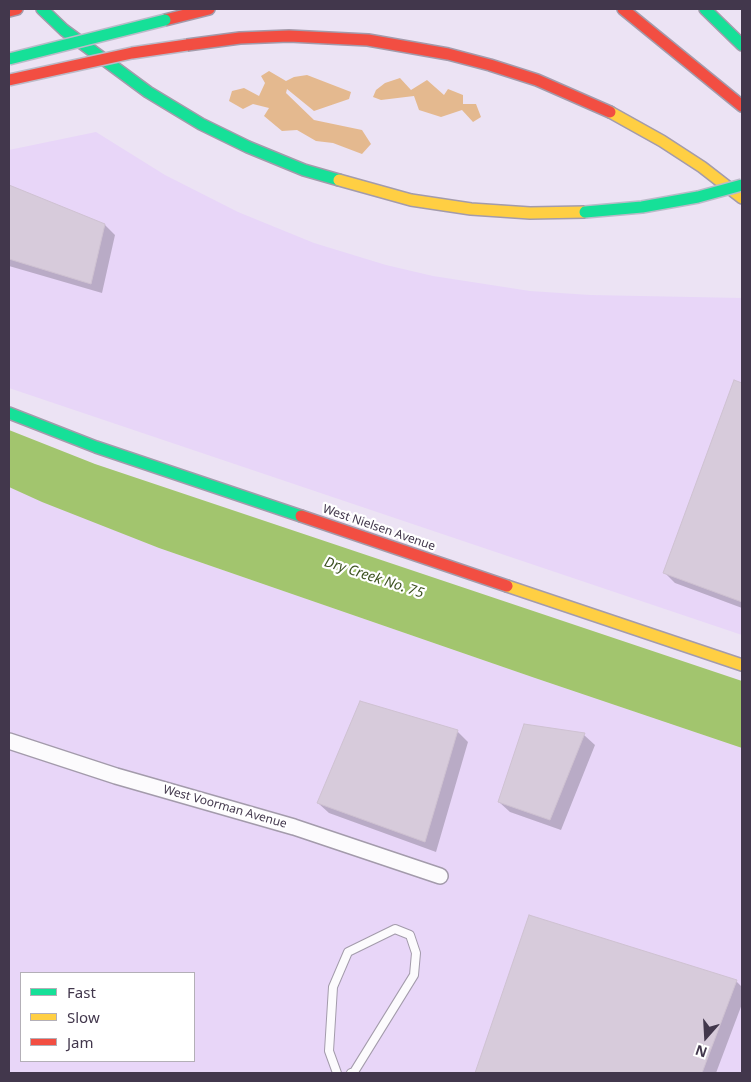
<!DOCTYPE html>
<html>
<head>
<meta charset="utf-8">
<style>
  body { margin:0 }
  #map { position:relative; width:751px; height:1082px; overflow:hidden; background:#ece3f4; font-family:"Noto Sans",sans-serif }
  canvas { display:block }
  .frame { position:absolute; inset:0; border:10px solid #42374c; pointer-events:none }
  .legend { position:absolute; left:20px; top:972px; width:175px; height:90px; box-sizing:border-box; background:#fff; border:1px solid #b3afb7; margin:0; padding:6px 9px; list-style:none; font-size:15px; color:#42374c }
  .legend li { display:flex; align-items:center; gap:10px; height:25px }
  .legend b { width:25px; border:1px solid #b3afb7 }
  .north { position:absolute; left:681px; top:1012px; width:50px; height:50px; -webkit-text-stroke:4px #fff; paint-order:stroke; rotate:199deg; font-size:14px; font-weight:700; line-height:20px; text-align:center; color:#42374c }
  .north::after { content:''; display:block; margin:auto; width:18px; height:22px; background:#42374c; clip-path:polygon(50% 0,100% 100%,50% 72%,0 100%) }
</style>
</head>
<body>
<div id="map">
<canvas width="751" height="1082"></canvas>
<div class="frame"></div>
<ul class="legend">
<li><b style="height:6px;background:#16e098"></b>Fast</li>
<li><b style="height:6px;background:#ffcf43"></b>Slow</li>
<li><b style="height:6px;background:#f24e42"></b>Jam</li>
</ul>
<div class="north">N</div>
</div>
<script>
const ctx = document.querySelector('canvas').getContext('2d');
ctx.lineJoin = 'round';
function paint(path, color) {
  ctx.fillStyle = color;
  ctx.fill(path, 'evenodd');
}
function poly(rows) {
  const path = new Path2D();
  for (const r of rows) {
    path.moveTo(r[0], r[1]);
    for (let i = 2; i < r.length; i += 2) path.lineTo(r[i], r[i + 1]);
  }
  return path;
}
function stroke(path, color, width, dash) {
  ctx.strokeStyle = color;
  ctx.lineWidth = width;
  ctx.lineCap = dash ? 'butt' : 'round';
  ctx.setLineDash(dash || []);
  ctx.stroke(path);
}
function write(font, color, halo, rows, align = 'center') {
  ctx.font = font + ' "Noto Sans",sans-serif';
  ctx.lineWidth = 4.5;
  ctx.setLineDash([]);
  ctx.textBaseline = 'middle';
  ctx.strokeStyle = halo;
  ctx.fillStyle = color;
  for (const [text, x, y, turn = 0] of rows) {
    ctx.save();
    ctx.translate(x, y);
    ctx.rotate((+turn || 0) * Math.PI / 180);
    ctx.textAlign = isNaN(turn) ? turn : align;
    if (halo) ctx.strokeText(text, 0, 0);
    ctx.fillText(text, 0, 0);
    ctx.restore();
  }
}
const built = poly([
  [96,132,165,175,238,212,314,243,386,265,433,276,530,291,590,295,742,298,742,635,9,388,9,150],
  [9,487,159,548,535,678,742,748,742,1073,9,1073],
  [21,973,194,973,194,1061,21,1061]
]);
const forest = poly([
  [269,71,286,81,294,77,307,75,351,92,349,99,314,111,287,89,286,93,314,120,362,130,371,144,362,154,333,143,316,141,297,130,282,131,264,116,269,108,253,104,243,109,229,101,232,91,244,88,259,96,265,83,261,76],
  [400,78,411,90,427,80,444,95,448,89,463,95,463,104,476,104,481,117,473,122,462,110,441,117,419,110,414,96,381,100,373,97,376,90,385,83]
]);
const water = poly([
  [9,430,95,464,742,681,742,748,535,678,159,548,42,502,9,487]
]);
const shadow = poly([
  [9,187,105,225,115,235,102,293,9,266],
  [735,382,742,384,742,608,675,583,664,572],
  [457,731,468,742,436,852,329,813,318,803],
  [584,735,595,745,561,830,510,812,499,802],
  [530,916,736,981,742,987,742,1004,716,1073,477,1073]
]);
const building = poly([
  [9,185,105,224,91,284,9,259,9,185],
  [734,380,742,383,742,602,663,573,734,380],
  [360,701,458,730,425,842,317,803,360,701],
  [524,724,585,733,550,820,498,802,524,724],
  [529,915,737,980,702,1073,475,1073,529,915]
]);
const lane = poly([
  [337,1073,329,1051,333,987,348,952,395,929,410,935,416,953,414,975,354,1072,351,1073]
]);
const street = poly([
  [9,741,116,776,294,827,440,876]
]);
const fast = poly([
  [42,9,64,30,148,92,201,124,248,147,304,170,339,180],
  [705,9,742,45],
  [9,413,96,447,301,516]
]);
const slow = poly([
  [610,112,662,141,702,167,742,198],
  [339,180,411,200,471,209,530,213,585,212],
  [507,586,742,665]
]);
const jam = poly([
  [623,9,742,106],
  [9,11,17,9],
  [165,20,209,9],
  [187,45,240,38,289,36,368,40,448,54,490,65,537,80,610,112],
  [301,516,507,586]
]);
const fastBridge = poly([
  [9,59,165,20],
  [585,212,642,207,698,197,742,185]
]);
const jamBridge = poly([
  [9,80,132,53,187,45]
]);
const streetNames = [
  ["West Nielsen Avenue",379,528,19],
  ["West Voorman Avenue",225,807,16]
];
const waterNames = [
  ["Dry Creek No. 75",374,578,18]
];
paint(built, '#e8d6f8');
paint(forest, '#e4b98f');
paint(water, '#a2c56e');
paint(shadow, '#0003');
paint(building, '#d7cbdb');
stroke(building, '#cfc2d2', 1);
stroke(lane, '#a39bab', 10);
stroke(street, '#a39bab', 18);
stroke(fast, '#a39bab', 14);
stroke(slow, '#a39bab', 14);
stroke(jam, '#a39bab', 14);
stroke(lane, '#fcfbfd', 8);
stroke(street, '#fcfbfd', 15);
stroke(fast, '#16e098', 11);
stroke(slow, '#ffcf43', 11);
stroke(jam, '#f24e42', 11);
stroke(fastBridge, '#babac8', 14, []);
stroke(jamBridge, '#babac8', 14, []);
stroke(fastBridge, '#16e098', 11);
stroke(jamBridge, '#f24e42', 11);
write('12px', '#42374c', '#fff', streetNames);
write('italic 14px', '#3d5321', '#fff', waterNames);
</script>
</body>
</html>
